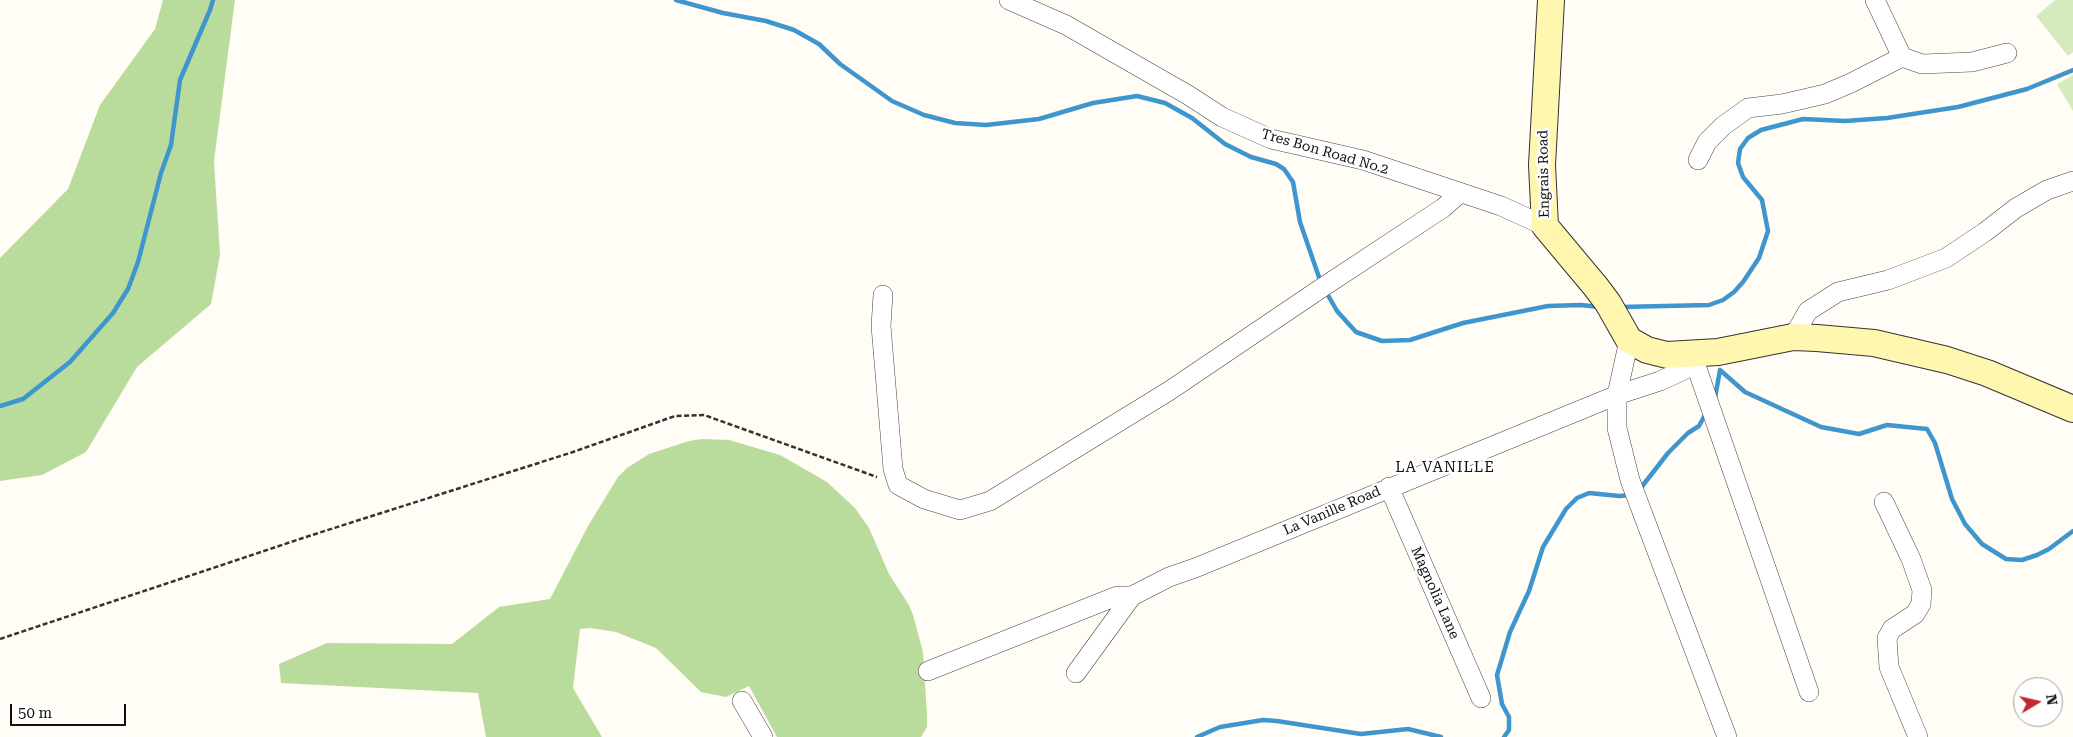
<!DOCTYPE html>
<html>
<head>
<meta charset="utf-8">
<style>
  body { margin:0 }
  #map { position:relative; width:2073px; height:737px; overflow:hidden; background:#fffdf5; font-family:"Roboto Serif",serif }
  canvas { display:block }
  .north { position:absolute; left:2013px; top:677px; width:50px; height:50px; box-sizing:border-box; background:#fff; border:1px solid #a0a0a0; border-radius:50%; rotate:81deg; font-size:14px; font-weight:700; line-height:20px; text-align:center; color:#111 }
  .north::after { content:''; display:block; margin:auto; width:18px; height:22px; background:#c4262e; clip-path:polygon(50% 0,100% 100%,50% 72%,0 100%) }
  .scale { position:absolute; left:10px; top:704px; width:116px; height:22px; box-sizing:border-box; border:2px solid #111; border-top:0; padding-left:6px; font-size:15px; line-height:18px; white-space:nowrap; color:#111; -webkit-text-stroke:4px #fff; paint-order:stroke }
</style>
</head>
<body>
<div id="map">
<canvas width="2073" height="737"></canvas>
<div class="north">N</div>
<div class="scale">50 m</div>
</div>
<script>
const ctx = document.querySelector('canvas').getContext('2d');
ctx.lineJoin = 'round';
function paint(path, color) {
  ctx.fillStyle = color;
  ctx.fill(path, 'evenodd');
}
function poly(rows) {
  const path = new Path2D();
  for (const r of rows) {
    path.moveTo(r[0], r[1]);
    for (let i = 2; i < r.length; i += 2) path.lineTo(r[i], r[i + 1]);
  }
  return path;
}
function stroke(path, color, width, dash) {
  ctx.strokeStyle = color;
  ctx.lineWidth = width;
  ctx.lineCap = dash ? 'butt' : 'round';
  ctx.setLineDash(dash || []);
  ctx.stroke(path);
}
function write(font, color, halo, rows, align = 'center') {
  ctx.font = font + ' "Roboto Serif",serif';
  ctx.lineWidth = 5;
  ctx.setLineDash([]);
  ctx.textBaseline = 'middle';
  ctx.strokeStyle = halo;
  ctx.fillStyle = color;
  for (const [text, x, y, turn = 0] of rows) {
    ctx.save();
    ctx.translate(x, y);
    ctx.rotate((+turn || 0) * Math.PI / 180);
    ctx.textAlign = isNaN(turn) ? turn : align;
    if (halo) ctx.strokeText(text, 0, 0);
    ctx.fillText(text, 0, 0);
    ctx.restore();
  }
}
const green = poly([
  [2055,0,2073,0,2073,52,2068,56,2036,16],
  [2073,75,2073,111,2057,84]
]);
const forest = poly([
  [163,0,235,0,214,161,220,255,211,304,137,367,86,452,42,475,0,481,0,258,68,189,100,105,155,29],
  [702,439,729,440,780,455,827,482,855,508,869,528,889,574,909,605,913,615,923,652,927,715,927,727,921,737,777,737,749,686,726,697,701,692,656,648,616,632,590,628,580,629,573,688,602,737,486,737,478,693,281,683,279,664,327,643,452,644,499,607,550,599,588,526,618,477,627,468,649,454,689,441]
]);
const stream = poly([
  [676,0,723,13,766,21,794,30,819,44,840,64,892,101,924,115,955,123,986,125,1039,119,1093,103,1137,96,1165,103,1192,118,1225,144,1251,157,1276,164,1284,169,1293,182,1300,222,1321,283],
  [1325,290,1337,311,1356,332,1382,341,1410,340,1463,323,1548,306,1581,305,1599,307],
  [1620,307,1709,305,1723,300,1734,292,1743,282,1759,258,1768,231,1762,200,1743,177,1738,163,1740,149,1748,138,1761,130,1803,119,1845,121,1887,118,1958,107,2027,89,2073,70],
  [1720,370,1745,392,1821,427,1859,434,1887,425,1927,429,1935,443,1952,499,1965,524,1982,544,2006,559,2022,560,2037,555,2049,549,2073,531],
  [1715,398,1720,370],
  [0,406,23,399,70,362,113,313,128,289,138,262,161,173,171,145,180,80,210,10,213,0],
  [1640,489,1668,453,1688,433,1699,426,1706,413],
  [1197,737,1220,727,1263,720,1277,721,1361,734,1408,729,1441,737],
  [1504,737,1509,730,1509,717,1502,704,1497,675,1510,632,1529,591,1543,547,1566,509,1577,498,1589,493,1619,496,1631,495]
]);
const path = poly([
  [0,639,309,536,573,452,675,416,704,415,877,477]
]);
const street = poly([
  [1009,0,1066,25,1188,95,1222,117,1271,139,1363,160,1501,206,1545,226],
  [1875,0,1902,57,1922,64,1972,62,2007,53],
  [1698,160,1707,142,1723,126,1748,108,1782,104,1825,94,1851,83,1902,57],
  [883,295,881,326,893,469,898,485,924,499,960,510,990,501,1169,391,1323,287,1443,208,1460,193],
  [1793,337,1808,311,1838,292,1888,280,1946,258,1985,232,2016,208,2047,190,2073,181],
  [1629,340,1617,395,1617,428,1630,480,1727,737],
  [1692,354,1809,692],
  [1389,487,1481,698],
  [1884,502,1911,559,1922,590,1921,604,1915,614,1892,629,1887,638,1889,667,1918,737],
  [928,671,1117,596,1132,596],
  [1076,673,1132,596,1169,577,1195,568,1617,395,1660,381,1686,369,1692,354],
  [742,701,763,737]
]);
const secondary = poly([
  [1551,0,1542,165,1545,226,1596,287,1608,303,1629,340,1647,350,1667,355,1718,352,1793,337,1817,338,1874,343,1947,360,1987,373,2073,409]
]);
const streetNames = [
  ["Tres Bon Road No.2",1325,152,16],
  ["Engrais Road",1544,174,-91],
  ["La Vanille Road",1332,511,-23],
  ["Magnolia Lane",1435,593,66]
];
const neighbourhoodNames = [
  ["LA VANILLE",1445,468]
];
paint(green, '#d5ebbd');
paint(forest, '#b9dc9c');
stroke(stream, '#3f96cf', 4.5);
stroke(street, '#444', 20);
stroke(secondary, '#333', 28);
stroke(path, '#333', 2.5, [5, 2.5]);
stroke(street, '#fff', 19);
stroke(secondary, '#fff6b0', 26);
write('14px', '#111', '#fff', streetNames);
ctx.letterSpacing = '1px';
write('15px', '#111', '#fff', neighbourhoodNames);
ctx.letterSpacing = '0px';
</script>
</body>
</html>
